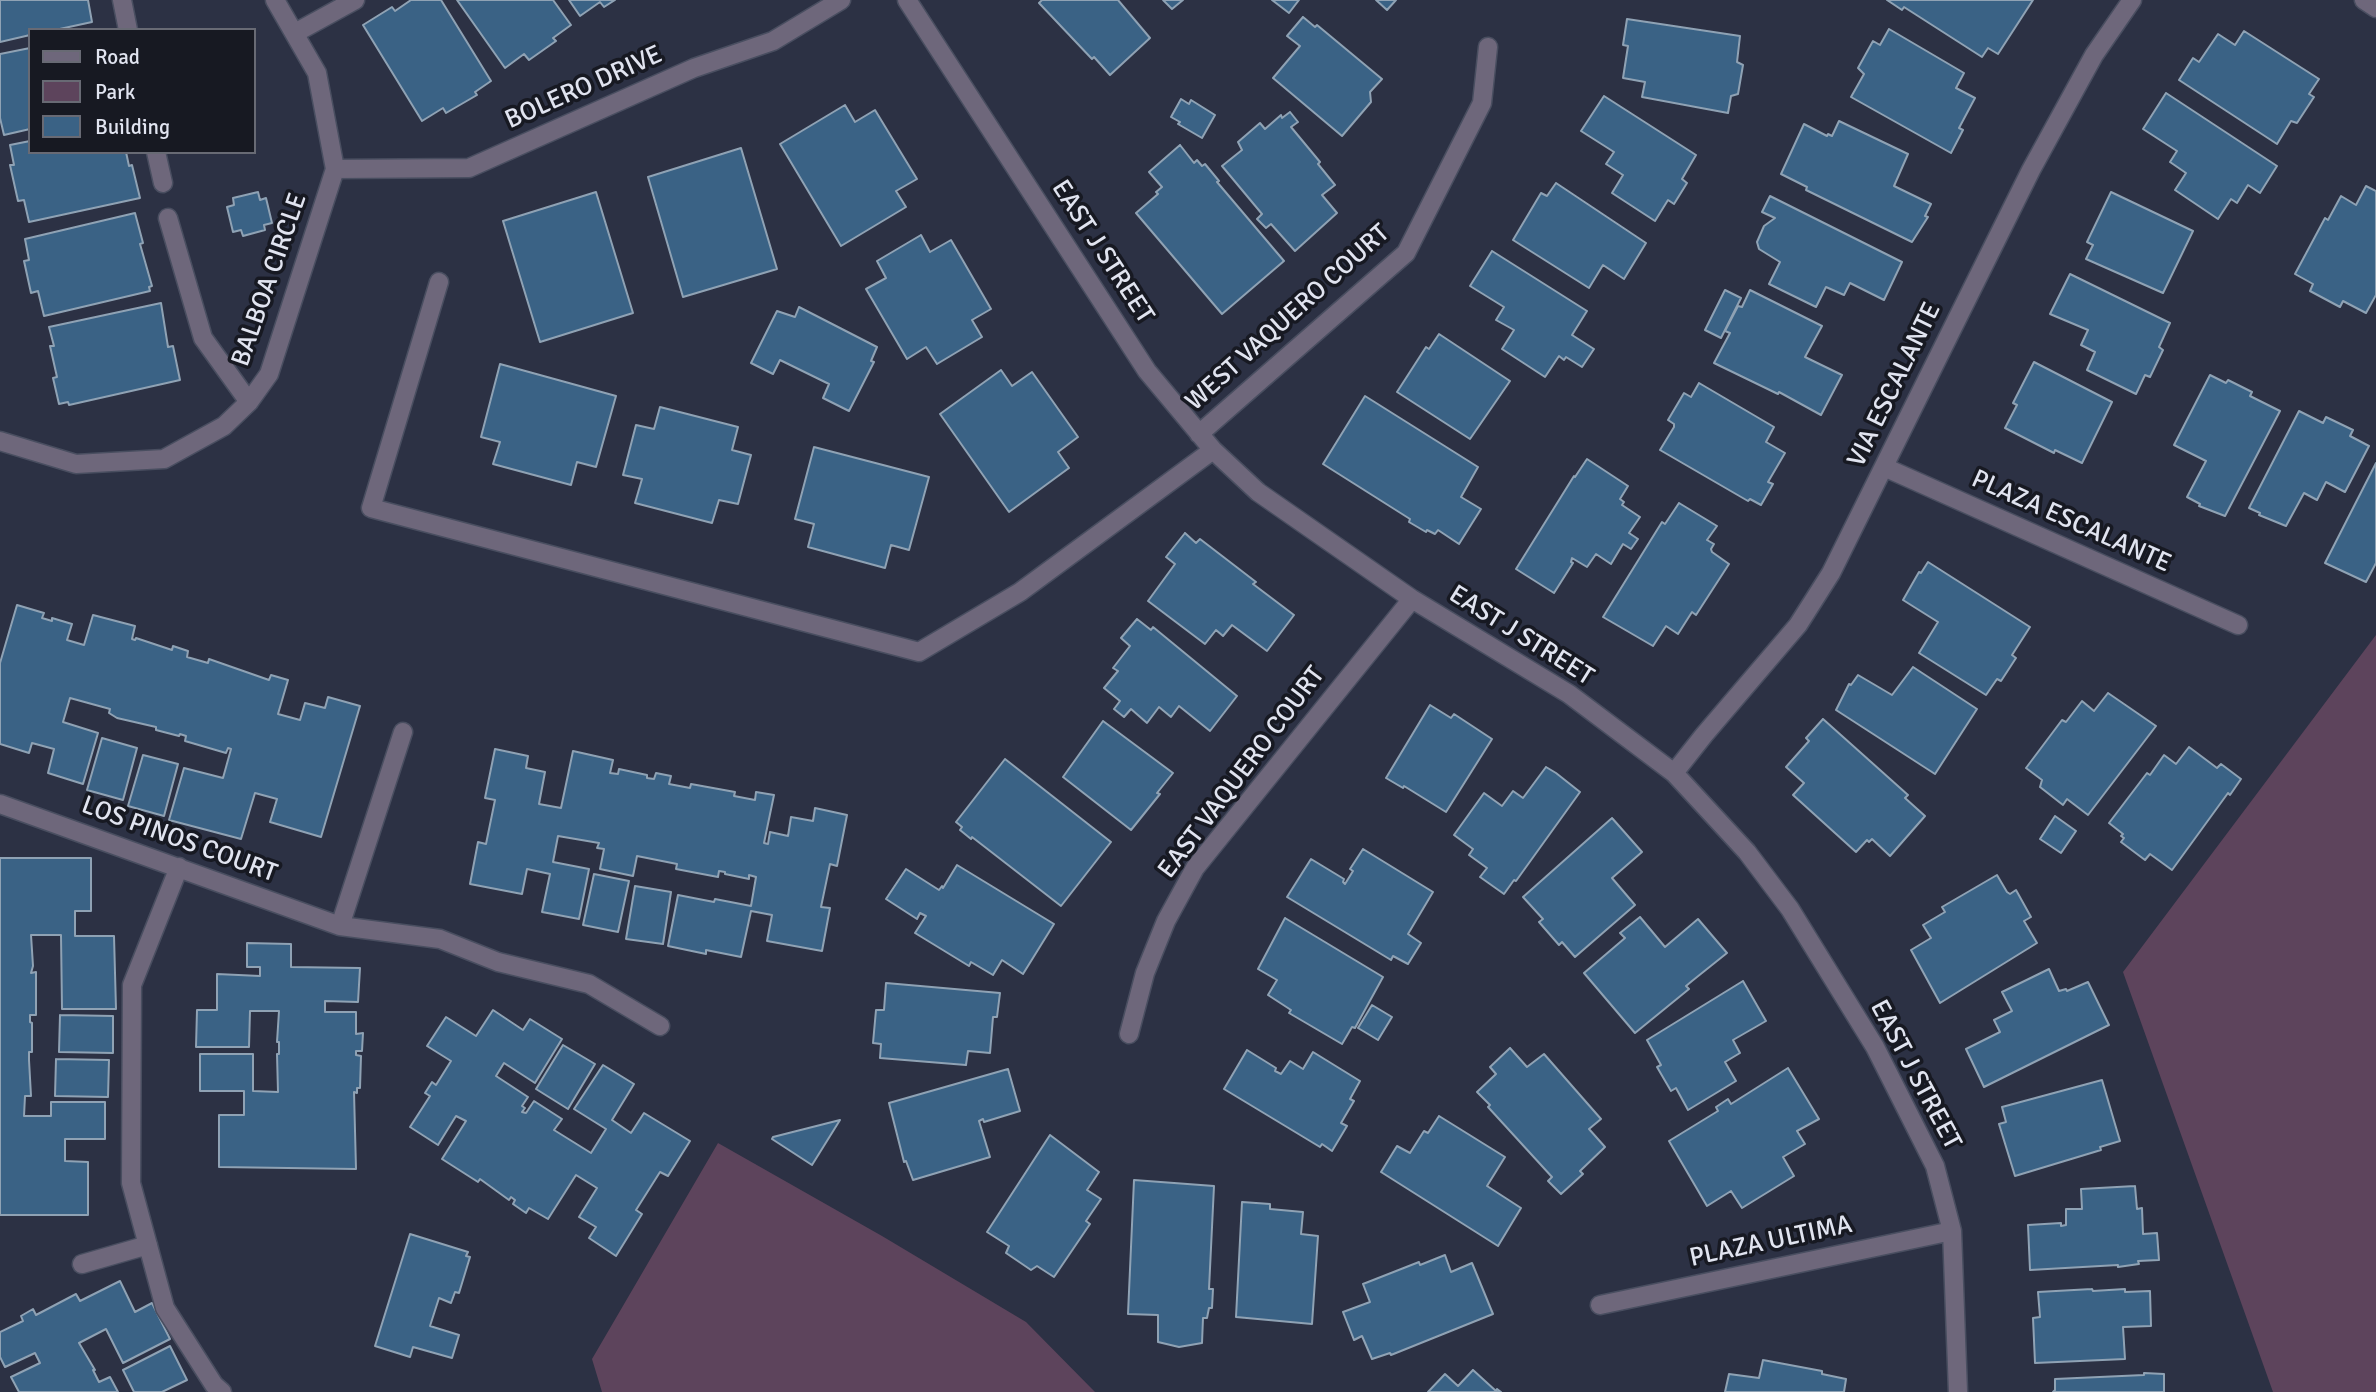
<!DOCTYPE html>
<html>
<head>
<meta charset="utf-8">
<style>
  body { margin:0 }
  #map { position:relative; width:2376px; height:1392px; overflow:hidden; background:#2c3144; font-family:Signika,sans-serif }
  canvas { display:block }
  .legend { position:absolute; left:28px; top:28px; width:228px; height:126px; box-sizing:border-box; background:#171922; border:2px solid #686a74; margin:0; padding:9px 12px; list-style:none; font-size:21px; color:#e1e4f0 }
  .legend li { display:flex; align-items:center; gap:14px; height:35px }
  .legend b { width:35px; border:2px solid #686a74 }
</style>
</head>
<body>
<div id="map">
<canvas width="2376" height="1392"></canvas>
<ul class="legend">
<li><b style="height:9px;background:#6e677b"></b>Road</li>
<li><b style="height:19px;background:#5d445c"></b>Park</li>
<li><b style="height:19px;background:#3a6285"></b>Building</li>
</ul>
</div>
<script>
const ctx = document.querySelector('canvas').getContext('2d');
ctx.lineJoin = 'round';
function paint(path, color) {
  ctx.fillStyle = color;
  ctx.fill(path, 'evenodd');
}
function poly(rows) {
  const path = new Path2D();
  for (const r of rows) {
    path.moveTo(r[0], r[1]);
    for (let i = 2; i < r.length; i += 2) path.lineTo(r[i], r[i + 1]);
  }
  return path;
}
function stroke(path, color, width, dash) {
  ctx.strokeStyle = color;
  ctx.lineWidth = width;
  ctx.lineCap = dash ? 'butt' : 'round';
  ctx.setLineDash(dash || []);
  ctx.stroke(path);
}
function write(font, color, halo, rows, align = 'center') {
  ctx.font = font + ' Signika,sans-serif';
  ctx.lineWidth = 7;
  ctx.setLineDash([]);
  ctx.textBaseline = 'middle';
  ctx.strokeStyle = halo;
  ctx.fillStyle = color;
  for (const [text, x, y, turn = 0] of rows) {
    ctx.save();
    ctx.translate(x, y);
    ctx.rotate((+turn || 0) * Math.PI / 180);
    ctx.textAlign = isNaN(turn) ? turn : align;
    if (halo) ctx.strokeText(text, 0, 0);
    ctx.fillText(text, 0, 0);
    ctx.restore();
  }
}
const green = poly([
  [2376,635,2376,1392,2273,1392,2123,972],
  [718,1143,882,1236,1026,1322,1095,1392,602,1392,592,1359]
]);
const building = poly([
  [0,0,88,0,92,22,55,30,30,30,30,35,0,42,0,0],
  [411,0,441,0,491,81,475,92,477,95,446,113,443,108,422,121,363,25,392,7,395,11,411,0],
  [457,0,553,0,571,25,553,38,556,41,529,60,524,54,505,68,457,0],
  [569,0,615,0,604,7,600,2,580,16,569,0],
  [1042,0,1118,0,1150,38,1110,75,1094,57,1092,59,1039,3,1042,0],
  [1163,0,1183,0,1172,9,1163,0],
  [1272,0,1299,0,1289,13,1272,0],
  [1376,0,1396,0,1387,10,1376,0],
  [1887,0,2033,0,1998,54,1988,48,1982,57,1904,7,1902,10,1887,0],
  [1303,17,1315,27,1317,25,1382,79,1370,92,1371,102,1342,136,1273,78,1300,46,1287,36,1303,17],
  [1627,19,1740,36,1737,62,1743,65,1738,94,1731,96,1728,113,1642,97,1645,82,1623,78,1628,46,1623,45,1627,19],
  [1889,29,1964,73,1956,88,1975,98,1959,128,1963,130,1951,153,1851,97,1864,74,1858,68,1873,41,1880,45,1889,29],
  [2244,31,2319,79,2309,94,2314,97,2297,123,2291,121,2277,144,2179,80,2193,58,2199,62,2218,34,2235,45,2244,31],
  [30,48,30,129,4,135,0,118,0,54,30,48],
  [2166,93,2277,166,2260,193,2248,185,2237,203,2231,199,2218,219,2175,190,2186,173,2170,162,2177,151,2143,129,2166,93],
  [1604,96,1696,155,1682,179,1687,183,1674,204,1668,200,1655,221,1612,193,1623,175,1606,164,1614,152,1581,131,1604,96],
  [1181,99,1189,104,1191,100,1215,115,1202,138,1178,124,1180,122,1171,117,1181,99],
  [845,105,855,122,875,110,917,179,896,191,906,207,841,246,780,144,845,105],
  [1290,112,1298,122,1291,127,1320,162,1318,164,1335,185,1322,195,1337,213,1295,251,1271,224,1266,228,1257,219,1262,214,1222,166,1242,150,1238,142,1260,123,1265,129,1281,115,1282,118,1290,112],
  [1839,121,1908,154,1894,186,1931,204,1925,216,1928,217,1912,242,1806,190,1807,187,1781,174,1804,124,1827,136,1828,134,1832,136,1839,121],
  [30,141,30,152,126,152,129,166,132,165,140,198,29,222,24,200,18,201,10,165,14,165,10,145,30,141],
  [1180,145,1194,163,1197,160,1202,166,1205,164,1219,181,1217,182,1284,261,1222,314,1136,213,1158,194,1156,192,1162,187,1149,172,1180,145],
  [741,148,777,269,683,297,648,177,741,148],
  [1556,183,1646,243,1624,279,1603,265,1589,288,1513,240,1541,193,1547,196,1556,183],
  [2366,186,2376,191,2376,295,2366,313,2343,301,2340,307,2310,291,2313,284,2295,274,2325,218,2328,220,2341,196,2356,205,2366,186],
  [258,192,260,200,266,198,272,223,264,225,265,230,243,236,241,230,233,232,227,207,234,205,233,198,258,192],
  [596,192,633,313,540,342,503,221,596,192],
  [2111,192,2193,231,2163,293,2086,259,2093,245,2087,242,2111,192],
  [1770,196,1902,262,1884,300,1850,283,1844,295,1826,287,1816,307,1769,284,1780,262,1759,249,1757,242,1764,226,1775,218,1762,212,1770,196],
  [135,213,143,243,140,244,152,286,149,287,150,291,44,316,38,291,31,293,24,261,29,260,25,239,135,213],
  [921,235,930,252,951,240,991,309,972,320,982,337,937,364,926,347,907,359,866,289,886,278,877,261,921,235],
  [1492,251,1587,311,1572,335,1594,349,1582,367,1566,357,1564,360,1559,356,1545,377,1502,349,1514,330,1496,320,1504,307,1470,286,1492,251],
  [2070,274,2170,323,2159,347,2163,350,2150,377,2145,375,2136,394,2087,370,2095,352,2081,345,2088,330,2050,314,2070,274],
  [1725,290,1741,298,1721,338,1705,330,1725,290],
  [1750,290,1822,326,1805,357,1842,375,1821,415,1779,392,1778,394,1714,363,1730,333,1725,331,1738,306,1742,307,1750,290],
  [161,303,168,347,173,346,180,380,69,405,68,402,59,404,53,378,57,377,50,346,54,346,49,327,161,303],
  [799,307,877,347,871,361,874,362,849,411,823,398,829,384,780,360,773,374,751,363,777,311,795,317,799,307],
  [1439,334,1510,381,1470,439,1397,392,1426,347,1429,349,1439,334],
  [2034,362,2112,402,2082,463,2055,450,2054,453,2005,428,2017,405,2013,403,2034,362],
  [500,364,616,396,596,467,577,462,571,485,493,464,500,442,481,437,500,364],
  [1001,370,1012,386,1032,372,1078,437,1058,452,1069,468,1009,512,940,414,1001,370],
  [2210,375,2226,383,2228,380,2252,392,2250,396,2280,411,2225,516,2199,506,2200,504,2187,497,2206,461,2174,445,2210,375],
  [1699,383,1774,427,1766,442,1785,453,1768,482,1773,484,1761,505,1750,499,1748,501,1660,450,1674,427,1674,424,1668,420,1684,393,1691,397,1699,383],
  [1365,396,1478,467,1461,497,1481,509,1459,544,1438,530,1435,534,1427,530,1426,532,1409,522,1410,519,1323,464,1365,396],
  [660,407,738,427,732,450,751,455,738,504,719,500,712,523,635,503,642,479,623,475,636,425,654,429,660,407],
  [2299,411,2323,423,2326,417,2353,430,2350,436,2369,446,2345,492,2326,482,2317,500,2304,493,2286,526,2259,515,2260,513,2249,508,2299,411],
  [814,447,929,477,909,550,891,545,885,568,808,547,814,524,795,519,814,447],
  [1587,459,1628,486,1620,499,1624,502,1622,505,1640,517,1629,533,1638,539,1631,549,1623,544,1611,564,1596,554,1587,567,1572,558,1571,562,1573,563,1554,593,1516,569,1574,476,1575,477,1587,459],
  [2376,463,2376,563,2366,582,2325,563,2376,463],
  [1679,503,1717,526,1707,540,1714,544,1711,549,1712,552,1729,564,1696,615,1692,612,1678,634,1666,626,1653,646,1603,617,1662,522,1665,524,1679,503],
  [1185,533,1196,543,1200,539,1256,582,1253,584,1294,615,1267,651,1232,625,1223,636,1216,630,1205,644,1148,601,1175,564,1166,557,1185,533],
  [1928,562,2030,627,2012,655,2016,658,2001,681,1997,679,1986,695,1919,653,1938,622,1903,600,1919,572,1921,573,1928,562],
  [17,605,44,613,42,618,52,621,52,618,72,624,67,640,84,645,93,615,135,626,132,639,135,640,136,638,172,650,173,646,188,651,187,657,208,663,209,659,269,680,271,675,288,680,278,714,300,720,305,703,325,708,328,697,360,706,321,837,270,822,277,799,255,793,241,839,169,820,184,768,223,778,231,749,228,748,226,753,185,741,186,736,180,734,179,736,156,730,156,727,117,718,109,713,110,709,70,698,63,722,98,733,83,784,48,773,54,749,32,743,29,753,0,744,0,663,17,605],
  [1137,619,1151,630,1153,627,1237,696,1210,731,1179,706,1171,717,1159,707,1147,723,1131,709,1124,717,1114,709,1120,701,1104,688,1118,671,1113,668,1130,646,1121,638,1137,619],
  [1913,667,1977,709,1935,774,1836,710,1849,684,1851,685,1858,675,1892,695,1913,667],
  [2108,693,2156,726,2088,815,2067,799,2063,805,2040,787,2042,780,2026,768,2062,720,2066,722,2082,701,2094,711,2108,693],
  [1430,705,1451,718,1454,714,1492,739,1446,812,1404,786,1403,788,1386,778,1430,705],
  [1823,719,1908,795,1905,798,1925,816,1890,856,1872,839,1869,842,1867,840,1856,852,1793,795,1804,783,1786,767,1809,741,1806,738,1823,719],
  [1103,721,1173,773,1157,793,1160,794,1131,830,1063,777,1103,721],
  [102,738,137,748,123,800,87,790,102,738],
  [2189,747,2217,768,2221,764,2241,779,2230,795,2228,793,2172,870,2150,854,2145,860,2121,842,2124,838,2121,836,2123,834,2109,823,2147,773,2150,775,2164,755,2176,764,2189,747],
  [495,749,528,756,526,768,545,772,539,804,561,808,573,751,613,760,610,773,618,774,619,769,647,775,647,778,654,779,656,773,671,776,669,784,690,788,691,784,735,792,734,796,755,800,756,792,774,795,764,843,768,844,770,832,788,836,791,817,813,821,815,808,847,815,837,866,830,864,821,907,830,908,822,951,767,941,772,915,751,911,741,957,706,950,706,954,668,946,678,895,714,902,715,899,751,906,756,877,749,875,749,879,725,874,725,872,719,871,718,877,676,869,677,864,637,856,633,876,600,869,604,849,597,848,599,843,558,836,553,862,589,869,579,919,542,912,550,874,527,869,522,894,470,884,478,842,486,844,495,800,485,798,495,749],
  [143,755,178,764,164,816,128,806,143,755],
  [1005,759,1111,842,1061,906,972,837,971,839,960,830,962,827,956,822,1005,759],
  [1546,767,1556,773,1580,792,1516,881,1514,880,1504,894,1480,877,1487,868,1469,855,1473,849,1454,835,1484,793,1502,806,1513,791,1523,798,1546,767],
  [2055,816,2076,831,2061,853,2040,839,2055,816],
  [1612,818,1642,852,1612,878,1635,905,1575,957,1562,942,1559,945,1539,922,1543,919,1523,897,1612,818],
  [1363,849,1433,892,1408,934,1421,943,1408,964,1393,956,1391,960,1287,897,1311,859,1344,879,1343,882,1345,884,1353,871,1350,869,1363,849],
  [0,858,91,858,91,911,75,911,75,936,114,936,116,1009,62,1009,61,935,31,935,33,966,31,973,36,972,36,1015,30,1015,30,1022,32,1023,32,1052,29,1052,29,1060,31,1096,25,1096,24,1116,51,1116,51,1102,105,1102,105,1139,65,1139,65,1161,88,1162,88,1215,0,1215,0,858],
  [957,865,1054,924,1023,974,1002,960,993,975,971,962,969,966,915,933,926,916,920,913,917,919,886,899,906,869,939,890,942,886,943,888,957,865],
  [594,874,629,881,618,932,583,925,594,874],
  [1997,875,2007,892,2010,894,2016,890,2031,917,2024,921,2037,943,1940,1003,1911,950,1931,938,1923,925,1945,912,1942,907,1997,875],
  [635,886,671,892,663,944,626,939,635,886],
  [1640,917,1665,947,1698,919,1727,953,1692,981,1686,986,1689,989,1635,1033,1584,973,1625,938,1620,933,1640,917],
  [1285,918,1383,977,1355,1028,1352,1027,1342,1044,1289,1013,1291,1010,1268,995,1277,980,1258,969,1285,918],
  [247,943,291,944,291,967,360,968,358,1002,325,1001,325,1012,356,1012,356,1034,363,1033,362,1051,356,1051,356,1055,361,1056,360,1088,357,1088,357,1093,354,1092,356,1169,219,1167,219,1115,244,1115,244,1091,200,1091,200,1054,253,1054,253,1091,278,1092,277,1054,279,1054,279,1042,277,1042,279,1011,250,1011,249,1047,196,1047,197,1010,217,1010,217,974,260,976,260,967,247,967,247,943],
  [2049,969,2059,991,2066,989,2067,991,2088,982,2109,1025,1984,1087,1966,1049,2000,1032,1994,1020,2012,1011,2002,992,2049,969],
  [1743,981,1766,1021,1733,1040,1740,1053,1725,1062,1736,1081,1688,1110,1676,1088,1671,1091,1657,1067,1661,1065,1647,1040,1743,981],
  [886,983,1000,993,997,1017,993,1017,990,1053,968,1051,966,1065,880,1058,881,1044,873,1043,876,1010,884,1010,886,983],
  [1372,1005,1392,1017,1378,1040,1358,1028,1372,1005],
  [493,1010,523,1030,530,1019,562,1039,535,1083,504,1063,496,1076,528,1097,522,1106,525,1108,522,1112,526,1113,534,1101,562,1119,554,1130,591,1153,606,1129,574,1109,603,1065,634,1084,612,1120,631,1133,644,1113,690,1141,668,1176,660,1172,636,1210,642,1214,616,1256,589,1238,596,1227,579,1217,597,1188,576,1175,548,1219,529,1208,526,1213,513,1204,515,1200,511,1197,509,1200,480,1179,478,1182,442,1159,466,1121,456,1116,438,1145,410,1127,430,1096,425,1093,432,1082,436,1085,451,1061,427,1046,446,1017,476,1036,493,1010],
  [60,1015,113,1016,113,1053,59,1052,60,1015],
  [563,1045,595,1064,568,1109,536,1089,563,1045],
  [1510,1048,1527,1067,1544,1054,1601,1119,1589,1129,1605,1147,1580,1171,1583,1174,1561,1194,1548,1181,1552,1177,1488,1107,1490,1105,1477,1092,1496,1074,1490,1067,1510,1048],
  [1247,1050,1276,1068,1275,1071,1281,1074,1290,1061,1303,1069,1313,1052,1360,1081,1350,1099,1354,1101,1341,1123,1347,1126,1332,1151,1322,1144,1320,1147,1224,1089,1247,1050],
  [56,1059,109,1060,108,1097,55,1096,56,1059],
  [1788,1068,1819,1119,1797,1131,1805,1144,1783,1157,1794,1176,1742,1208,1731,1191,1707,1206,1669,1141,1718,1111,1716,1107,1728,1099,1731,1104,1788,1068],
  [1008,1069,1020,1111,984,1122,983,1119,979,1121,990,1157,913,1180,906,1161,904,1162,889,1103,1008,1069],
  [2102,1080,2120,1141,2100,1147,2101,1150,2015,1176,1999,1124,2006,1122,2002,1107,2102,1080],
  [1439,1116,1505,1157,1487,1186,1521,1208,1498,1246,1381,1172,1397,1146,1410,1153,1424,1131,1428,1133,1439,1116],
  [840,1120,812,1165,772,1139,773,1137,840,1120],
  [1050,1135,1099,1172,1087,1190,1101,1199,1086,1221,1090,1224,1054,1277,1037,1266,1031,1270,1006,1253,1009,1246,987,1232,1050,1135],
  [1134,1180,1214,1186,1209,1289,1213,1289,1212,1308,1209,1308,1207,1318,1203,1318,1202,1343,1179,1347,1158,1342,1158,1315,1128,1314,1134,1180],
  [2135,1186,2137,1209,2142,1208,2143,1234,2157,1233,2159,1260,2138,1261,2139,1264,2118,1267,2118,1265,2030,1270,2028,1225,2061,1223,2061,1226,2066,1225,2066,1209,2082,1209,2081,1189,2135,1186],
  [1242,1202,1270,1204,1270,1209,1303,1212,1301,1234,1318,1236,1312,1324,1236,1317,1242,1202],
  [410,1234,468,1252,466,1256,470,1257,459,1293,455,1292,451,1303,439,1298,430,1326,459,1335,452,1358,413,1347,410,1357,375,1346,410,1234],
  [1445,1255,1451,1272,1472,1263,1493,1314,1391,1355,1390,1353,1372,1359,1362,1336,1354,1340,1343,1312,1370,1302,1363,1284,1419,1262,1420,1265,1445,1255],
  [120,1281,135,1312,152,1303,170,1339,123,1363,106,1329,79,1343,95,1370,93,1370,99,1382,110,1377,118,1392,19,1392,11,1377,40,1363,35,1353,5,1367,0,1357,0,1332,23,1321,21,1316,33,1309,36,1315,76,1294,80,1301,120,1281],
  [2092,1289,2093,1291,2125,1289,2125,1292,2150,1291,2151,1326,2123,1327,2125,1359,2035,1363,2033,1318,2040,1317,2038,1292,2092,1289],
  [170,1346,187,1380,162,1392,134,1392,123,1370,170,1346],
  [1763,1360,1822,1371,1822,1374,1846,1379,1844,1392,1725,1392,1729,1374,1759,1378,1763,1360],
  [1473,1370,1496,1391,1497,1389,1501,1392,1428,1392,1445,1374,1458,1386,1473,1370],
  [2144,1373,2164,1374,2164,1392,2053,1392,2055,1390,2055,1379,2144,1375,2144,1373]
]);
const minor = poly([
  [122,0,128,30],
  [907,0,1147,371,1213,450,1258,492,1412,599,1569,694,1674,773,1747,852,1790,909,1875,1047,1935,1166,1952,1231,1958,1392],
  [2364,0,2376,8],
  [295,33,355,0],
  [156,152,163,183],
  [335,169,469,168,694,68,773,41,841,0],
  [168,218,203,338,249,402],
  [439,282,371,508,919,652,1020,592,1213,450],
  [1199,434,1406,253,1482,103,1488,47],
  [0,441,76,464,164,459,224,426,249,402,269,374,335,169,317,73,275,0],
  [1884,467,2238,625],
  [1674,773,1704,735,1798,625,1831,573,2031,170,2094,55,2132,0],
  [0,804,340,926,440,939,498,962,589,984,660,1026],
  [179,867,132,985,131,1183,165,1308,214,1385,222,1392],
  [340,926,403,732],
  [1129,1034,1145,973,1166,921,1195,868,1412,599],
  [82,1264,148,1245],
  [1600,1305,1952,1231]
]);
const streetNames = [
  ["BOLERO DRIVE",584,88,-24],
  ["EAST J STREET",1102,252,57],
  ["BALBOA CIRCLE",270,280,-71],
  ["WEST VAQUERO COURT",1288,318,-42],
  ["VIA ESCALANTE",1895,385,-64],
  ["PLAZA ESCALANTE",2071,522,24],
  ["EAST J STREET",1521,636,32],
  ["EAST VAQUERO COURT",1242,773,-53],
  ["LOS PINOS COURT",179,840,20],
  ["EAST J STREET",1915,1075,62],
  ["PLAZA ULTIMA",1771,1242,-12]
];
paint(green, '#5d445c');
paint(building, '#3a6285');
stroke(building, '#8fa2b4', 2);
stroke(minor, '#494e60', 21);
stroke(minor, '#6e677b', 18);
write('26px', '#e1e4f0', '#171922', streetNames);
</script>
</body>
</html>
